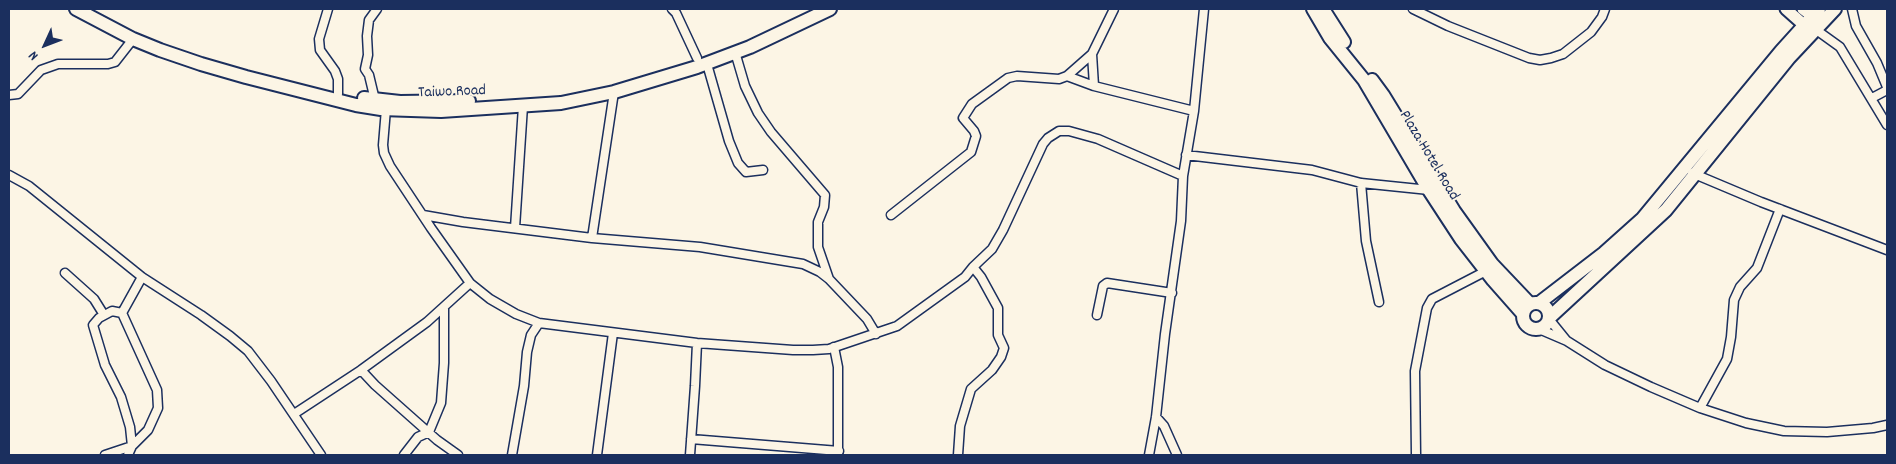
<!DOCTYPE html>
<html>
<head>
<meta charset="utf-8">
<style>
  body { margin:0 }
  #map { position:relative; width:1896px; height:464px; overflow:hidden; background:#fcf5e5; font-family:Dekko,sans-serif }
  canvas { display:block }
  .frame { position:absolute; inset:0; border:10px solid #1b2f5e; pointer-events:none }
  .north { position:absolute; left:20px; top:20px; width:50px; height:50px; -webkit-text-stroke:4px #fcf5e5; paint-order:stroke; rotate:227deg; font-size:14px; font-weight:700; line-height:20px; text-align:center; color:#1b2f5e }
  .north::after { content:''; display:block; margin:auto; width:18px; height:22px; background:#1b2f5e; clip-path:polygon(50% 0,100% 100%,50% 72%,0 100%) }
</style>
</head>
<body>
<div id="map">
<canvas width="1896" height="464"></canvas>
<div class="frame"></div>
<div class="north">N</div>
</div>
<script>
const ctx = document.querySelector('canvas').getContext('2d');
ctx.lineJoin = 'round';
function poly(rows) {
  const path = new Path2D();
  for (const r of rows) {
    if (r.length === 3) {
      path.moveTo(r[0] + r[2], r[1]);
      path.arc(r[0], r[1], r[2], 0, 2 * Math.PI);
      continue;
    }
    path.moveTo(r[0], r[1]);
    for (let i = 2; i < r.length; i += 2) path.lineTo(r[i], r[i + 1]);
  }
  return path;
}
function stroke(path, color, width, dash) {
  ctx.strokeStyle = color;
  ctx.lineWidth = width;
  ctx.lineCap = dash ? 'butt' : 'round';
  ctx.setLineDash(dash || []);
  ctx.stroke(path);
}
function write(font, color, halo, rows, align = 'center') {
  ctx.font = font + ' Dekko,sans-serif';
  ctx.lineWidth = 4;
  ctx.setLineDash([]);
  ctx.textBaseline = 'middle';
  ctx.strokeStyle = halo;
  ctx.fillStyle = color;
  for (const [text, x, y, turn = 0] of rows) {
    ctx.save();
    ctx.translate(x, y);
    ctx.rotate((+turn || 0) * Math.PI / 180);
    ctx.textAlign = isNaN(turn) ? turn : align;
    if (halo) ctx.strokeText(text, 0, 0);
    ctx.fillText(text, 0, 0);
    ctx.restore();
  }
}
const street = poly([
  [328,9,319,39,320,50,335,71,338,79,338,94],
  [672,9,676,13,697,58],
  [1413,9,1448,26,1529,58,1540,60,1551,58,1563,54,1591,32,1602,17,1605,9],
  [1852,9,1856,26,1877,63,1887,87],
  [1815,29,1840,47,1887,125],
  [735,52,745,86,758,113,771,132,825,195,824,207,818,222,818,247,829,279],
  [1092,54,1094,86],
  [707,64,729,141,738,163,746,172,763,170],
  [1067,76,1094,86,1194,111],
  [9,95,18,94,41,70,58,64,108,64,115,62,133,39],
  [1872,98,1887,90],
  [375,100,369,75,365,69,368,55,367,36,369,20,377,9],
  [386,109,383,145,384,153,390,166,431,228,470,283,490,299,516,314,539,323,697,343,793,350,813,350,829,349,897,326,965,277,973,267,992,249,1003,230,1043,144,1048,138,1059,131,1069,131,1098,139,1183,176],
  [1186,155,1312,170,1361,183,1429,190],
  [1692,173,1761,202,1887,250],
  [9,175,29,186,142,277,201,315,230,336,248,351,271,381,321,455],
  [1361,183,1366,241,1379,302],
  [423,215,463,222,592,238,700,247,803,264,820,272,829,279,867,319,876,334],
  [891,215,971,152,976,136,974,131,963,118,972,104,1008,78,1017,76,1059,79,1067,76,1092,54,1114,9],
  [515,228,523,106],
  [592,238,614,92],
  [65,273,94,299,104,315],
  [122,313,112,311,99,318,93,325,105,365,121,397,130,427,132,446,128,455],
  [1097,315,1103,286,1107,283,1172,293],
  [1549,319,1566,340],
  [1539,329,1567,341,1605,365,1651,387,1700,408,1746,423,1784,431,1827,432,1873,428,1887,425],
  [834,347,838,367,838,454],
  [361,370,375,385,437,440,458,455],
  [1700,408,1727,359,1731,337,1734,300,1740,287,1757,268,1780,209],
  [294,414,361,370,427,322,470,283],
  [1156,417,1164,426,1177,455],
  [691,439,839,451],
  [105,455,132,446,148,430,158,408,157,390,122,313,142,277],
  [404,455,418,437,429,432,441,403,444,363,444,307],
  [512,455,524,386,527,352,531,335,539,323],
  [597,455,613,333],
  [690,455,695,386,697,343],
  [958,455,960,426,971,389,992,370,1001,357,1004,348,998,335,998,308,981,277,973,267],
  [1149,455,1156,417,1165,334,1181,221,1183,176,1194,111,1204,9],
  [1416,455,1415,371,1427,308,1432,299,1486,271]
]);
const secondary = poly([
  [1786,9,1804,25,1813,28],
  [1803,9,1812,16,1819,19]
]);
const primary = poly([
  [76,9,133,39,160,50,201,64,246,77,356,105,381,109,441,111,561,103,614,92,697,67,750,47,830,9],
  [1313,9,1330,38,1364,80,1427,187,1461,239,1493,280,1523,314],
  [1323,9,1344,42],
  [1372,80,1383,95,1454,211,1492,264,1530,304],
  [364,98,400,102,469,101],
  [1536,316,13],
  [1539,303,1604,253,1642,219,1781,51,1819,9],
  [1549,318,1666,210,1789,58,1835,9]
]);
const streetNames = [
  ["Taiwo Road",452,93,-2],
  ["Plaza Hotel Road",1428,156,59]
];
stroke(street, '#1b2f5e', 11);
stroke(secondary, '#1b2f5e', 15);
stroke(primary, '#1b2f5e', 16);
stroke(street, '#fcf5e5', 8);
stroke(secondary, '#fcf5e5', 11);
stroke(primary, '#fcf5e5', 12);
write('16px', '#1b2f5e', '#fcf5e5', streetNames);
</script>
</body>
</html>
